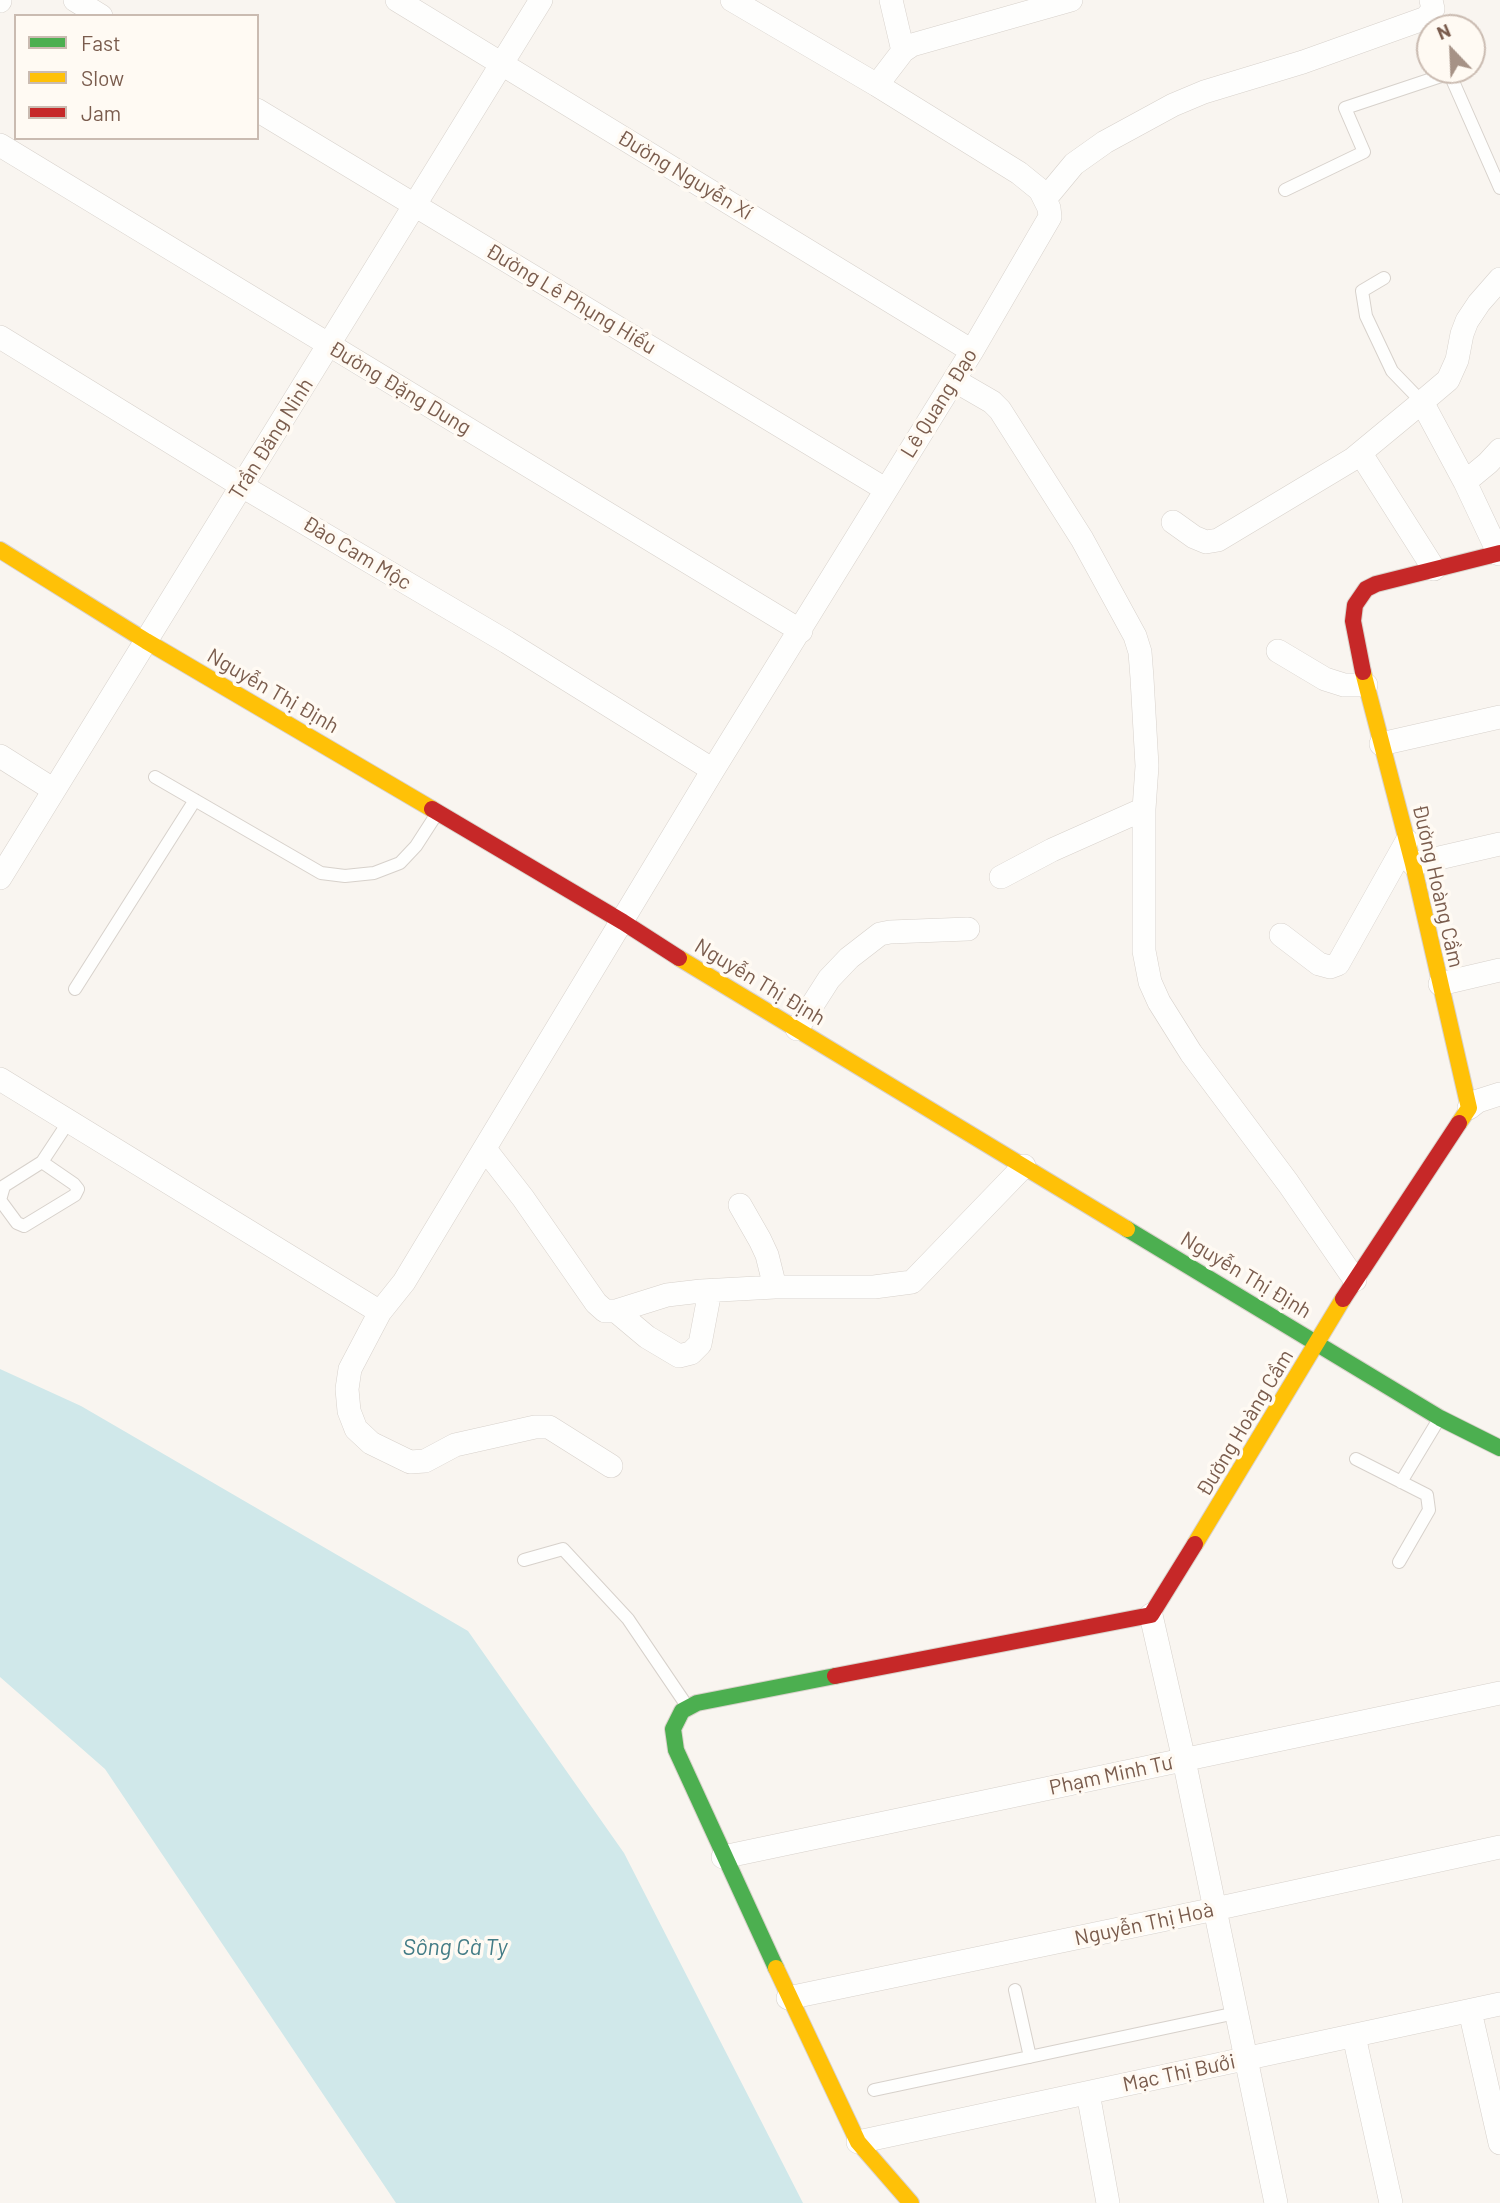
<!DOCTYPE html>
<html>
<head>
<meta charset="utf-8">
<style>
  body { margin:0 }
  #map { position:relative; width:1500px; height:2203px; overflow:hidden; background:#f9f5f0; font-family:Barlow,sans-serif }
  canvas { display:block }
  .legend { position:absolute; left:14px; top:14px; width:245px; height:126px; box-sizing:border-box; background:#fffaf3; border:2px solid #cabbb1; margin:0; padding:9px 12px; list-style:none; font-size:21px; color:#7a5c4d }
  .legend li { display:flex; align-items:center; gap:14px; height:35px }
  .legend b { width:35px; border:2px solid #cabbb1 }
  .north { position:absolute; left:1416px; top:14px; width:70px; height:70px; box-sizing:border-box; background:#fffaf3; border:2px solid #cabbb1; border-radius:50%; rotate:337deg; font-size:19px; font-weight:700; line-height:28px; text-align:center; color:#7a5c4d }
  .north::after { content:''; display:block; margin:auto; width:24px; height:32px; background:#a69286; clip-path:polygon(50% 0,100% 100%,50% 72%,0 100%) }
</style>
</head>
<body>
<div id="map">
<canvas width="1500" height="2203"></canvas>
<ul class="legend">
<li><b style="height:9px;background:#4caf50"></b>Fast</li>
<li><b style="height:9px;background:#ffc107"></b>Slow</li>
<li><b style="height:9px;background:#c62828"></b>Jam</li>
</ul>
<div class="north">N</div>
</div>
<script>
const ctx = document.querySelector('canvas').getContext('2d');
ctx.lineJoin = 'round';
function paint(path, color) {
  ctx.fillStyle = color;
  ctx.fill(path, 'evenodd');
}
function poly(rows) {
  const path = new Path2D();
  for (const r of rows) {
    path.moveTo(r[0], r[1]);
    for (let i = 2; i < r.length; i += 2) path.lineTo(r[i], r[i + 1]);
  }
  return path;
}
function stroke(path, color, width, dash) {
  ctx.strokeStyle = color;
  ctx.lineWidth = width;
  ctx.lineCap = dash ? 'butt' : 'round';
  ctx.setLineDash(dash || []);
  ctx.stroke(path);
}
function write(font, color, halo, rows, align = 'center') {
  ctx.font = font + ' Barlow,sans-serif';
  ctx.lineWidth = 7;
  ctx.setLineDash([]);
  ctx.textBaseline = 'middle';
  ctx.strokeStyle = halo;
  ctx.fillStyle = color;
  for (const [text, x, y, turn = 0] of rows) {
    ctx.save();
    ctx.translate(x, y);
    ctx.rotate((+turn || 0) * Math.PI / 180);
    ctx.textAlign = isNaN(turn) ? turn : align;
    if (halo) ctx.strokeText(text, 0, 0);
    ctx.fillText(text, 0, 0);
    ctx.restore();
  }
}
const water = poly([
  [0,1369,81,1406,468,1631,624,1853,803,2203,396,2203,105,1769,0,1677]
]);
const lane = poly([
  [1448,70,1500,188],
  [1285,190,1364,152,1345,108,1450,73],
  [1384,278,1362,291,1366,316,1392,371,1422,402],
  [155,777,321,873,345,876,374,873,400,863,416,846,436,815],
  [75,989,195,800],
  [42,1162,69,1121],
  [0,1200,4,1186,42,1162,74,1184,78,1189,75,1195,24,1226,17,1223,0,1200],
  [1356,1459,1427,1495,1429,1510,1399,1562],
  [1401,1482,1439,1419],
  [524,1560,563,1549,628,1619,687,1706],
  [1015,1990,1030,2057],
  [874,2090,1236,2013]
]);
const street = poly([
  [75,0,101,16],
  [397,0,972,351],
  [891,0,903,51],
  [0,1,0,0],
  [877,85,903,51,912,45,1071,0],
  [257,110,885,489],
  [0,145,801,631],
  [1045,199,1074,164,1105,142,1173,105,1204,92,1303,62,1426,18,1433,9,1431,0],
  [0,337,242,486,507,642,713,770],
  [954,380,992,402,1000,410,1082,539,1135,636,1140,652,1142,678,1147,766,1144,809,1144,951,1150,982,1159,1002,1191,1053,1288,1183,1355,1280],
  [1422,402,1448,380,1457,360,1462,334,1467,321,1479,303,1500,279],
  [1361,454,1434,569],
  [1465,482,1488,463,1500,450],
  [1173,522,1194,537,1206,542,1218,540,1353,459,1422,402,1465,482,1499,554],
  [1278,651,1325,679,1344,685,1366,685],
  [1381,744,1500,717],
  [0,756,54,790],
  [1413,864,1500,844],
  [1001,877,1052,850,1144,809],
  [0,878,541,0],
  [1281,935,1319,964,1330,967,1338,964,1407,841],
  [1440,984,1500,970],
  [797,1029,829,979,849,958,880,934,890,932,968,929],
  [0,1079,380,1312,404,1282,713,770,972,351,1050,217,1049,208,1040,190,1019,173,877,85,732,0],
  [1469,1108,1478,1101,1500,1094],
  [485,1149,523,1198,596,1303,605,1311,616,1311,667,1295,701,1291,775,1287,874,1287,912,1282,1024,1166],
  [740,1205,760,1240,767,1255,775,1287],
  [616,1311,647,1337,679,1356,691,1353,700,1344,710,1291],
  [380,1312,350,1369,347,1389,349,1411,356,1429,371,1443,410,1462,425,1461,455,1445,535,1427,549,1427,611,1466],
  [1151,1615,1184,1760,1276,2203],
  [723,1857,1500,1693],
  [788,1998,1215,1909,1500,1847],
  [1470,2011,1500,2143],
  [1354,2036,1391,2203],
  [1088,2093,1108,2203],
  [858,2142,1500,2004]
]);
const fast = poly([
  [1127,1229,1440,1418,1500,1448],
  [776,1968,676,1750,673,1729,682,1711,697,1703,835,1676]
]);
const slow = poly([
  [0,550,146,641,432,809],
  [1363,672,1413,864,1469,1108,1459,1123],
  [679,958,1127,1229],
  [1195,1544,1343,1299],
  [776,1968,858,2142,911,2203]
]);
const jam = poly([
  [1363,672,1353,621,1355,605,1366,589,1376,584,1500,553],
  [432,809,623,922,679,958],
  [1343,1299,1459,1123],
  [835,1676,1151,1615,1195,1544]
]);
const streetNames = [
  ["Đường Nguyễn Xí",685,175,31],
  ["Đường Lê Phụng Hiểu",571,299,31],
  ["Đường Đặng Dung",400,388,31],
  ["Lê Quang Đạo",939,403,-58],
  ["Trần Đăng Ninh",271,439,-58],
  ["Đào Cam Mộc",357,553,31],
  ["Nguyễn Thị Định",273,691,30],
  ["Đường Hoàng Cầm",1438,886,77],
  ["Nguyễn Thị Định",760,982,31],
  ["Nguyễn Thị Định",1246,1275,31],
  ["Đường Hoàng Cầm",1245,1423,-59],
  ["Phạm Minh Tư",1111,1775,-12],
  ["Nguyễn Thị Hoà",1144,1924,-12],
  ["Mạc Thị Bưởi",1179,2073,-12]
];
const waterNames = [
  ["Sông Cà Ty",455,1947]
];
paint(water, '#d0e8ea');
stroke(lane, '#d7d1cb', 14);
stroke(street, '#d7d1cb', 24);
stroke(fast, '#d9d2cb', 18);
stroke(slow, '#d9d2cb', 18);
stroke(jam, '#d9d2cb', 18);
stroke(lane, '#fefefd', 12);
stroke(street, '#fefefd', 23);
stroke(fast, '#4caf50', 16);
stroke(slow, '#ffc107', 16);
stroke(jam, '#c62828', 16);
write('21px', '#7a5c4d', '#fffaf3', streetNames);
write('italic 23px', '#437c86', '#fffaf3', waterNames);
</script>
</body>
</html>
